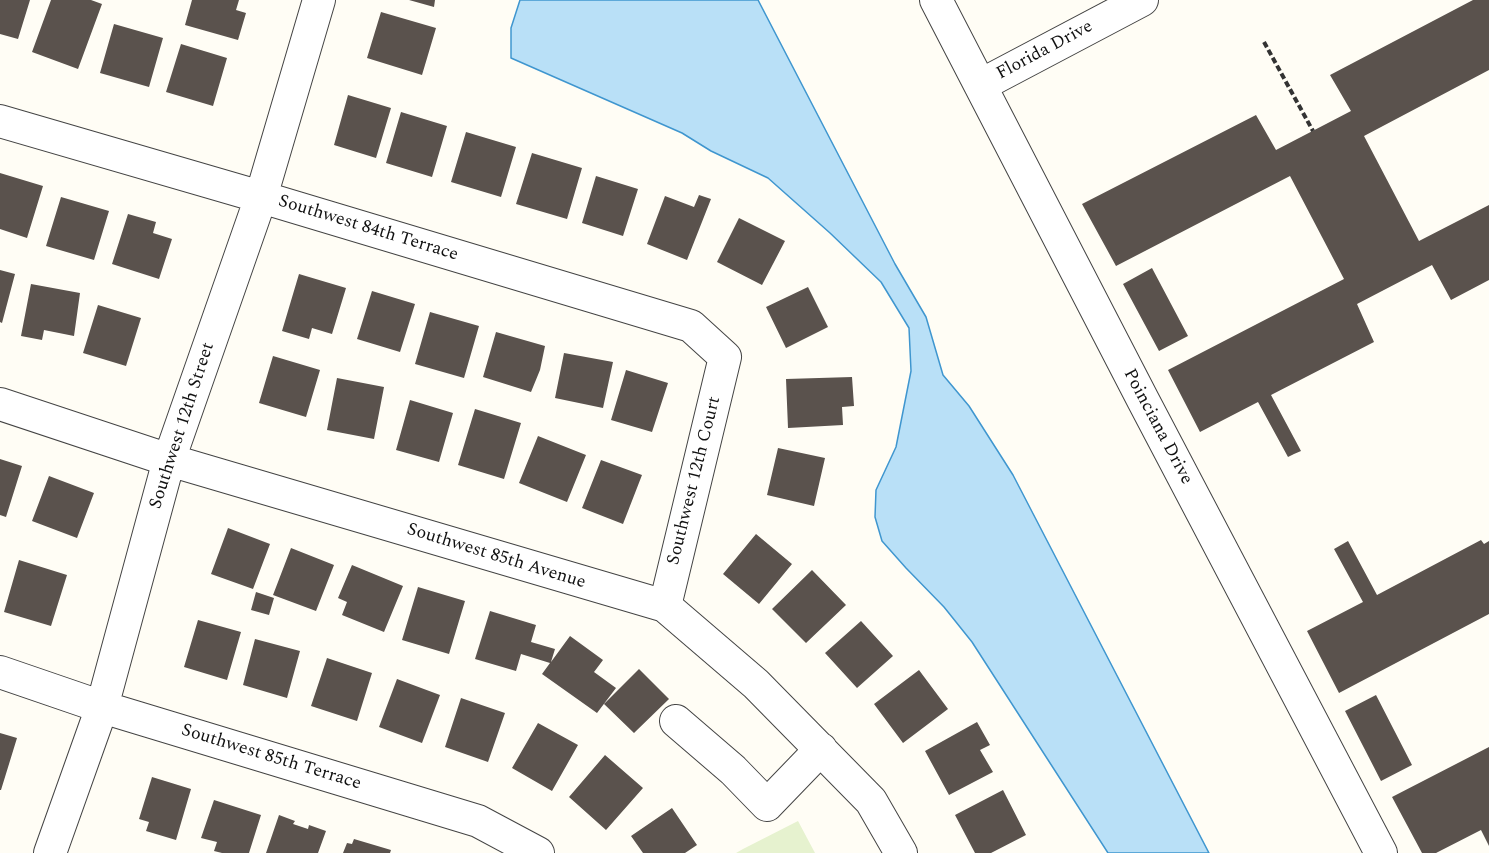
<!DOCTYPE html>
<html>
<head>
<meta charset="utf-8">
<style>
  body { margin:0 }
  canvas { display:block; background:#fffdf5 }
</style>
</head>
<body>
<canvas width="1489" height="853"></canvas>
<script>
const ctx = document.querySelector('canvas').getContext('2d');
ctx.lineJoin = 'round';
function paint(path, color) {
  ctx.fillStyle = color;
  ctx.fill(path, 'evenodd');
}
function poly(rows) {
  const path = new Path2D();
  for (const r of rows) {
    path.moveTo(r[0], r[1]);
    for (let i = 2; i < r.length; i += 2) path.lineTo(r[i], r[i + 1]);
  }
  return path;
}
function stroke(path, color, width, dash) {
  ctx.strokeStyle = color;
  ctx.lineWidth = width;
  ctx.lineCap = dash ? 'butt' : 'round';
  ctx.setLineDash(dash || []);
  ctx.stroke(path);
}
function write(font, color, halo, rows, align = 'center') {
  ctx.font = font + ' Spectral,serif';
  ctx.lineWidth = 6;
  ctx.setLineDash([]);
  ctx.textBaseline = 'middle';
  ctx.strokeStyle = halo;
  ctx.fillStyle = color;
  for (const [text, x, y, turn = 0] of rows) {
    ctx.save();
    ctx.translate(x, y);
    ctx.rotate((+turn || 0) * Math.PI / 180);
    ctx.textAlign = isNaN(turn) ? turn : align;
    if (halo) ctx.strokeText(text, 0, 0);
    ctx.fillText(text, 0, 0);
    ctx.restore();
  }
}
const pitch = poly([
  [798,821,815,853,736,853,743,849]
]);
const water = poly([
  [520,0,758,0,895,264,926,317,943,375,969,406,1013,475,1209,853,1108,853,972,642,944,607,906,568,882,541,875,517,876,490,896,447,911,371,909,328,881,282,830,233,768,178,711,151,682,133,511,58,511,28,520,0]
]);
const building = poly([
  [0,0,30,0,18,39,0,34],
  [51,0,91,0,102,4,78,69,32,52],
  [192,0,239,0,236,10,246,13,238,40,185,25],
  [409,0,435,0,434,7],
  [1473,0,1489,0,1489,70,1364,136,1419,241,1489,205,1489,280,1451,300,1432,265,1357,304,1374,342,1271,395,1301,451,1294,454,1288,457,1258,402,1200,432,1168,370,1344,279,1290,176,1116,266,1082,204,1256,115,1276,150,1351,111,1330,75],
  [381,12,436,28,422,75,367,58],
  [114,24,163,38,149,87,100,73],
  [181,44,227,58,213,106,166,92],
  [348,95,391,108,376,158,334,145],
  [401,112,447,126,432,177,386,163],
  [466,132,516,147,501,197,451,182],
  [532,153,582,168,567,219,516,204],
  [0,173,43,186,27,238,0,229],
  [596,176,638,189,623,236,582,223],
  [699,195,711,199,687,260,647,244,665,196,694,207],
  [61,197,109,211,94,260,46,246],
  [128,214,156,222,153,233,172,239,159,279,112,264],
  [739,218,785,241,762,285,717,262],
  [1152,268,1188,336,1159,351,1123,284],
  [0,270,15,274,2,323,0,322],
  [299,274,346,288,332,334,312,328,309,339,282,331],
  [31,284,80,293,74,336,44,330,42,340,21,336],
  [808,287,828,327,786,348,766,307],
  [372,291,415,304,400,352,357,339],
  [98,305,141,318,126,366,83,353],
  [430,312,479,326,464,378,415,364],
  [496,332,545,346,540,370,531,392,483,377],
  [564,353,613,362,603,408,555,398],
  [273,356,320,370,306,417,259,403],
  [626,370,668,383,652,432,611,420],
  [852,377,854,406,842,407,843,425,788,428,786,379],
  [337,378,384,387,374,439,327,430],
  [410,400,453,413,439,462,396,450],
  [475,409,521,423,504,479,458,465],
  [538,436,586,455,567,502,519,483],
  [778,448,825,458,814,506,767,495],
  [0,459,22,466,6,517,0,515],
  [601,460,642,475,623,524,582,508],
  [49,476,94,493,77,538,32,521],
  [228,528,270,544,253,589,211,574],
  [756,534,792,564,759,604,723,574],
  [1481,540,1484,544,1489,541,1489,614,1339,693,1307,631,1363,602,1334,549,1348,541,1377,595],
  [291,548,334,565,316,611,273,595],
  [19,560,67,575,51,626,4,612],
  [352,565,403,586,384,632,342,615,347,602,338,598],
  [812,570,846,605,806,643,772,609],
  [418,587,465,601,449,654,402,640],
  [256,592,274,598,269,615,251,610],
  [490,611,536,625,531,642,555,649,551,662,570,636,603,660,594,672,616,688,597,713,542,674,550,663,521,654,516,671,475,659],
  [198,620,241,632,227,680,184,667],
  [861,621,893,656,857,688,825,653],
  [255,639,300,651,287,698,243,685],
  [327,658,372,673,357,721,311,706],
  [639,669,669,699,634,733,604,704],
  [919,670,948,709,903,743,874,704],
  [397,679,440,695,422,743,379,727],
  [1376,695,1412,765,1381,781,1345,711],
  [461,698,505,713,488,762,445,747],
  [977,722,990,745,980,750,993,772,949,795,925,751],
  [538,723,578,745,552,791,512,768],
  [0,733,17,738,1,790,0,790],
  [1489,747,1489,846,1481,830,1436,853,1422,853,1392,797],
  [605,755,643,788,606,830,569,797],
  [152,777,191,789,176,840,146,831,149,822,139,819],
  [1003,790,1026,835,991,853,975,853,955,815],
  [214,800,261,815,249,853,222,853,214,851,217,842,201,838],
  [672,808,697,845,685,853,643,853,631,836],
  [279,815,295,821,293,824,308,829,309,825,326,831,318,853,266,853],
  [354,839,391,850,390,853,343,853,347,843,352,844]
]);
const path = poly([
  [1264,42,1313,131]
]);
const minor = poly([
  [936,0,1143,400,1381,853],
  [981,85,1142,0],
  [0,121,261,197,691,326,725,357,665,606],
  [0,404,169,460,665,606,756,684,871,801,901,853],
  [0,672,102,707,478,821,538,853],
  [676,721,733,770,767,805,821,749],
  [50,853,102,707,169,460,261,197,319,0]
]);
const streetNames = [
  ["Florida Drive",1045,51,-28],
  ["Southwest 84th Terrace",368,229,17],
  ["Southwest 12th Street",183,426,-72],
  ["Poinciana Drive",1157,427,62],
  ["Southwest 12th Court",695,481,-76],
  ["Southwest 85th Avenue",496,557,17],
  ["Southwest 85th Terrace",271,758,17]
];
paint(pitch, '#e6f2cf');
paint(water, '#b9e0f7');
stroke(water, '#3f96cf', 1.5);
paint(building, '#5a524d');
stroke(minor, '#444', 34);
stroke(path, '#333', 4, [6, 3]);
stroke(minor, '#fff', 32);
write('18px', '#111', '#fff', streetNames);
</script>
</body>
</html>
